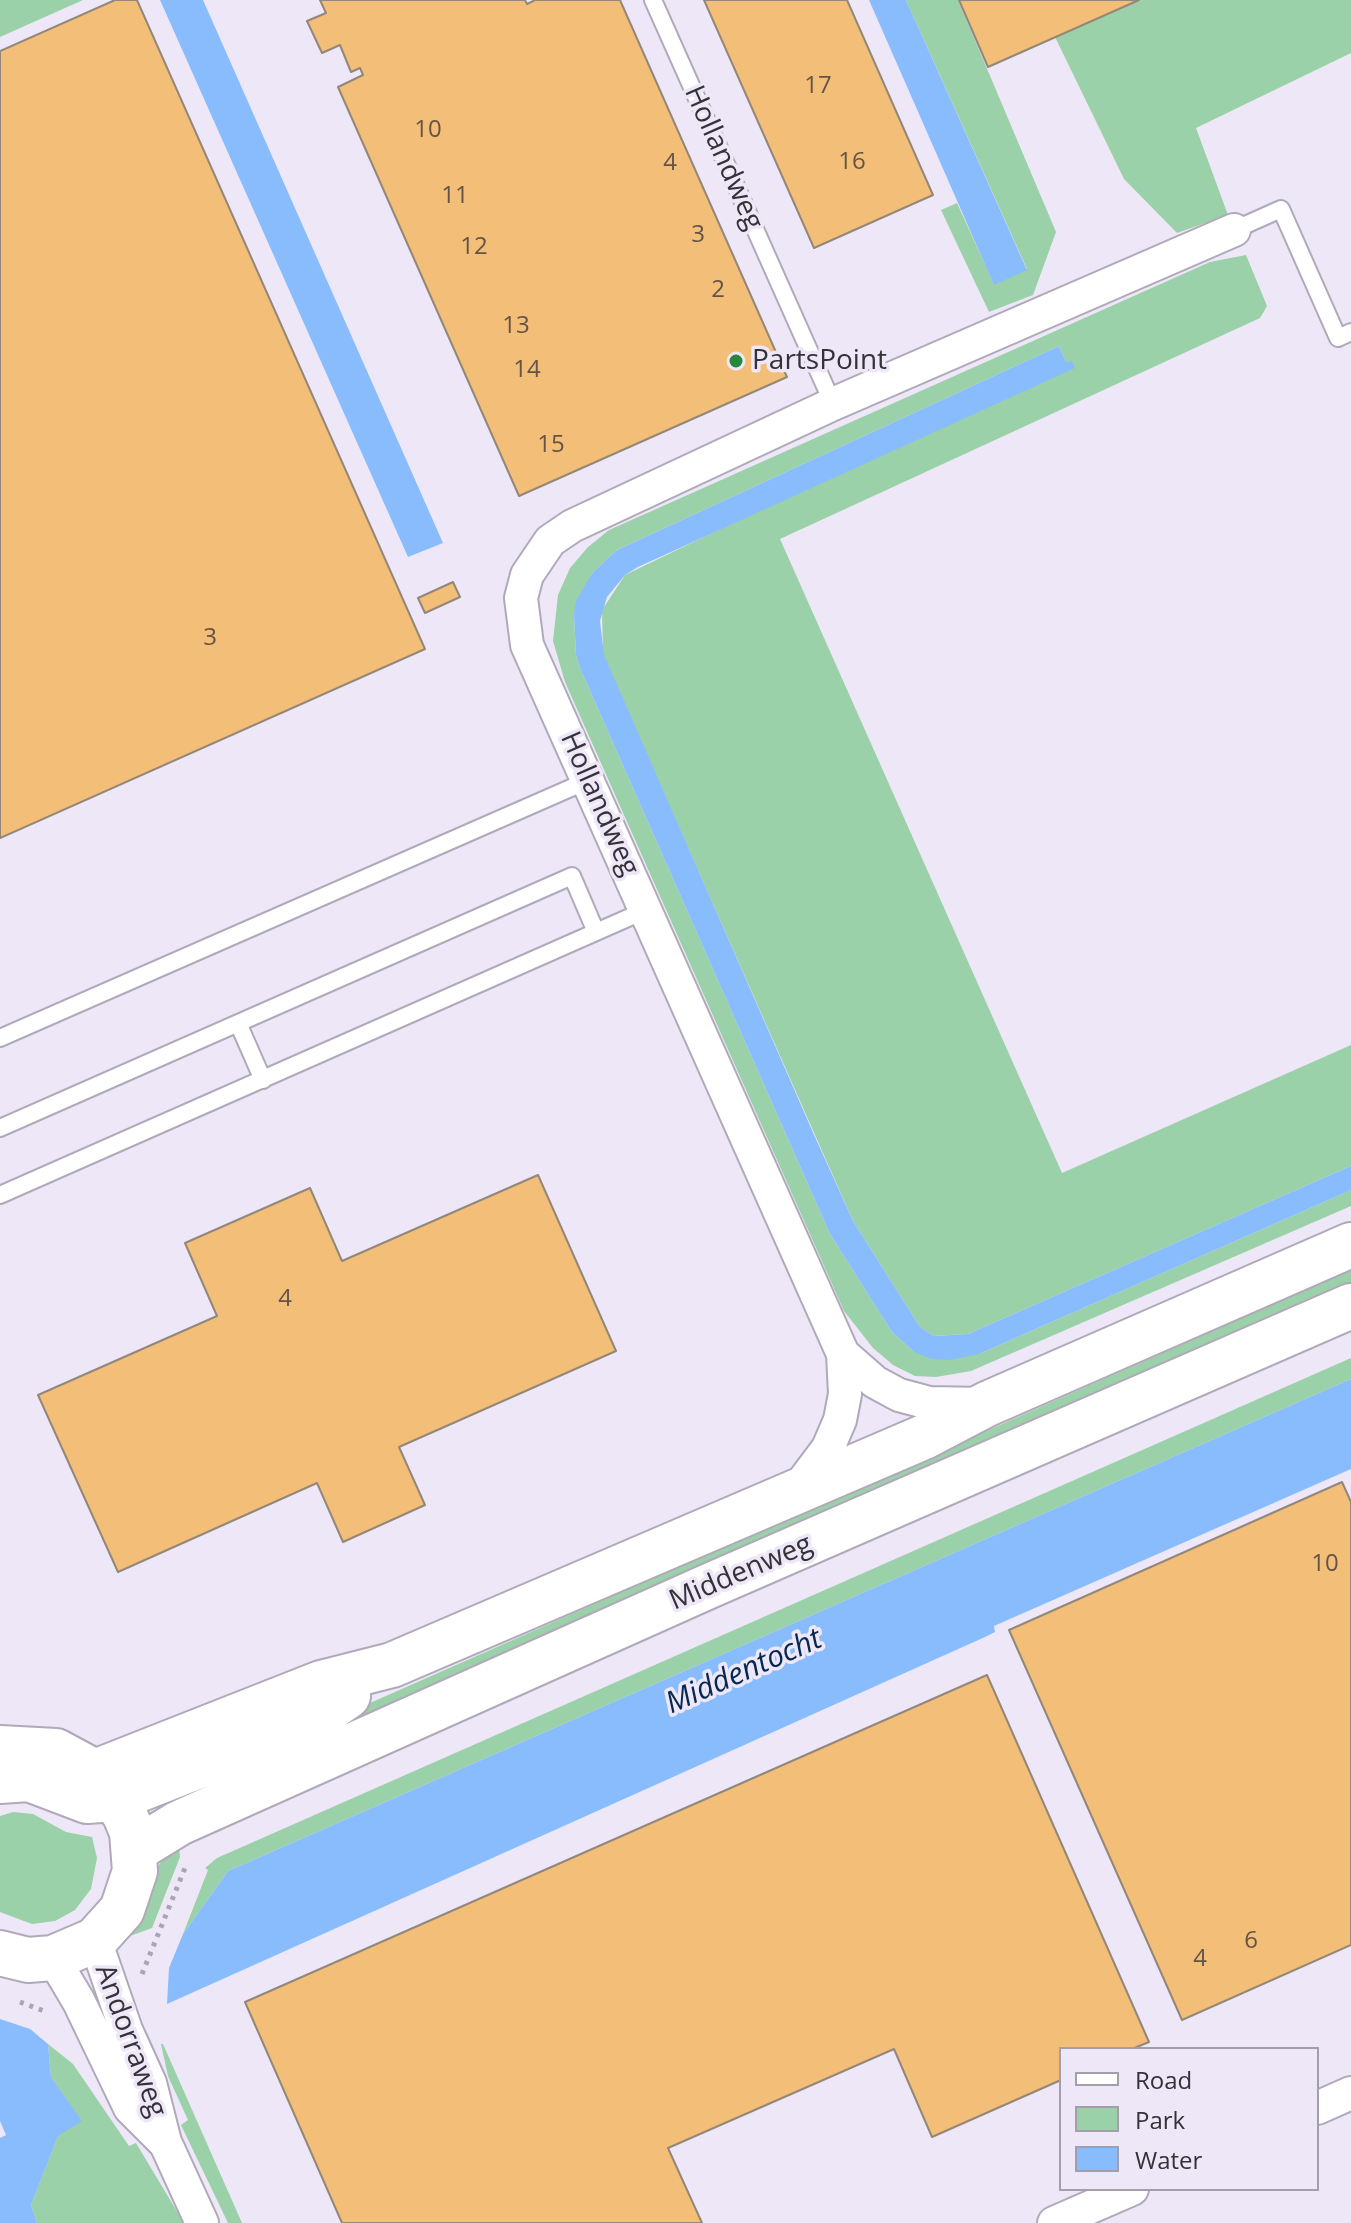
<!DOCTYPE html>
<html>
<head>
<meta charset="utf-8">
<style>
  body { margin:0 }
  #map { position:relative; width:1351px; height:2223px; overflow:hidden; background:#eee7f8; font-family:"Open Sans",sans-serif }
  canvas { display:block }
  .legend { position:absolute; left:1059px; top:2047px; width:260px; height:144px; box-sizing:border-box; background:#eee7f8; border:2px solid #a49eab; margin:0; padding:10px 14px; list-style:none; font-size:24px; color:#343138 }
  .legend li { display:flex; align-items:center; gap:16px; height:40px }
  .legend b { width:40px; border:2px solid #a49eab }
</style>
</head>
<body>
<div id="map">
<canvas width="1351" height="2223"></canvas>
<ul class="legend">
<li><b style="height:10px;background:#fff"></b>Road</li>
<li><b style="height:22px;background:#9bd1a8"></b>Park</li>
<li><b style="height:22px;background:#89bcfd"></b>Water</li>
</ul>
</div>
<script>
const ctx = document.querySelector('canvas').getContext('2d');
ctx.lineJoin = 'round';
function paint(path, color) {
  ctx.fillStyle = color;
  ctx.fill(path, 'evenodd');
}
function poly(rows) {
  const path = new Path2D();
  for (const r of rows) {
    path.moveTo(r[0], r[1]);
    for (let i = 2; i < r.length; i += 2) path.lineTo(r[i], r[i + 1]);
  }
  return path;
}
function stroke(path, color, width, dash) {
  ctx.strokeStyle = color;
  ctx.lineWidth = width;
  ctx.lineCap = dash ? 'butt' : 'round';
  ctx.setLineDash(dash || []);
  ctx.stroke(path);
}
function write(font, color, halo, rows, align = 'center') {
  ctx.font = font + ' "Open Sans",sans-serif';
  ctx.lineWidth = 7;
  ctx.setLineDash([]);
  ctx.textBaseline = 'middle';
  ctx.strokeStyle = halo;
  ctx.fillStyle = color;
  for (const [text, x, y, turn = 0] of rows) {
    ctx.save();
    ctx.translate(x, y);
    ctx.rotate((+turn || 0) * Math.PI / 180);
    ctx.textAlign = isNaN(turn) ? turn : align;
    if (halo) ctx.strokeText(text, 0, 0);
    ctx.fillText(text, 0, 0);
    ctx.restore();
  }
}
const green = poly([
  [0,0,83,0,0,37],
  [906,0,958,0,1056,232,1033,295,989,312,941,210,957,203,994,284,1027,269],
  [1139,0,1351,0,1351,53,1196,128,1228,215,1177,233,1124,179,1055,37],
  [1246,255,1267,306,1260,318,780,539,1062,1173,1351,1045,1351,1166,968,1334,934,1336,920,1327,853,1221,603,655,602,610,625,575,1066,362,1059,346,617,550,593,572,574,615,576,655,580,668,830,1234,892,1332,914,1352,979,1354,1351,1190,1351,1206,971,1371,936,1377,915,1376,893,1365,873,1348,844,1311,565,682,553,641,558,595,570,568,588,547,609,530,1210,262],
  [1351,1270,1351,1294,190,1804,182,1786],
  [1351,1358,1351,1379,228,1871,183,1934,208,1870,205,1868,217,1858],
  [13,1812,33,1814,66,1832,92,1837,97,1858,91,1889,75,1910,55,1921,32,1924,0,1912,0,1816],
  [179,1848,180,1857,152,1928,127,1937,149,1880,168,1851],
  [48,2044,73,2064,129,2146,136,2143,184,2223,37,2223,31,2205,70,2105,51,2077],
  [161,2044,163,2044,242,2223,228,2223,181,2125,188,2120,168,2076]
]);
const water = poly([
  [160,0,203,0,443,543,408,557],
  [869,0,906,0,1027,270,994,285],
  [1059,346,1066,362,1072,361,1075,368,638,567,625,575,607,597,600,621,604,655,815,1137,853,1221,920,1327,934,1336,968,1334,1351,1166,1351,1190,979,1354,950,1360,932,1359,914,1352,892,1332,830,1234,580,668,576,655,574,615,576,601,593,572,617,550],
  [1351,1379,1351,1469,994,1626,995,1632,985,1637,167,2004,169,1968,183,1934,228,1871],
  [0,2019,30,2029,48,2044,51,2077,82,2121,58,2136,31,2205,37,2223,0,2223,0,2138,6,2135,0,2121]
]);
const building = poly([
  [115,0,137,0,425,649,0,838,0,51,115,0],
  [320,0,525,0,527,4,535,0,620,0,787,377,519,496,338,87,363,75,360,68,351,72,340,45,322,53,307,21,326,13,320,0],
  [704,0,847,0,933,195,814,248,704,0],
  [959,0,1139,0,988,67,959,0],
  [453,582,460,597,425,613,418,598,453,582],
  [538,1175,616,1351,399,1447,425,1505,343,1542,317,1483,118,1572,38,1395,217,1316,185,1243,310,1188,342,1261,538,1175],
  [1342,1482,1351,1502,1351,1945,1182,2020,1009,1630,1342,1482],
  [987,1675,1149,2042,1132,2049,1061,2049,1061,2080,932,2137,894,2049,668,2148,702,2223,342,2223,245,2002,987,1675]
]);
const path = poly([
  [142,1974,185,1868],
  [20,2002,44,2011]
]);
const lane = poly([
  [653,0,833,404],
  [1234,230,1281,209,1338,338,1351,332],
  [238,1023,263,1080],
  [0,1038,589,780],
  [0,1128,572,876,596,932],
  [0,1195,646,910]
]);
const street = poly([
  [843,1354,875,1382,899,1395,929,1403,985,1404],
  [795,1492,828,1448,840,1420,845,1394,843,1354,527,645,521,598,527,575,550,541,572,526,833,404,1234,230],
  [95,1940,126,2030,150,2083,165,2142,202,2223],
  [53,1958,79,2002,130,2108,164,2142],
  [1317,2108,1351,2093],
  [1054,2223,1132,2189]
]);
const secondary = poly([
  [0,1748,56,1751,95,1772,125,1815,132,1832,135,1871,122,1910,95,1940,53,1958,28,1960,0,1953],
  [95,1772,321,1683,392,1665,924,1437,987,1404,1351,1245],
  [0,1781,29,1779,87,1801,115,1799,247,1747,326,1711,348,1696],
  [135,1850,179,1823,709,1586,1351,1306]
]);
const markers = [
  [736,361,8,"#27873a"]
];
const numberNames = [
  ["17",818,86],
  ["10",428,130],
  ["16",852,162],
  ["4",670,163],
  ["11",455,196],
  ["3",698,235],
  ["12",474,247],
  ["2",718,290],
  ["13",516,326],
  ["14",527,370],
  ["15",551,445],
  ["3",210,638],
  ["4",285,1299],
  ["10",1325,1564],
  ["6",1251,1941],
  ["4",1200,1959]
];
const streetNames = [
  ["Hollandweg",723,158,66],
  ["Hollandweg",599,804,66],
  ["Middenweg",741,1573,-23],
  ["Andorraweg",130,2041,70]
];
const poiNames = [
  ["PartsPoint",752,361]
];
const waterNames = [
  ["Middentocht",744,1672,-24]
];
paint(green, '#9bd1a8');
paint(water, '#89bcfd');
paint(building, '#f3be77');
stroke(building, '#93877a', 2);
stroke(lane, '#b0a9b9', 20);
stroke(street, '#b0a9b9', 36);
stroke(secondary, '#b0a9b9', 48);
stroke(path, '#aaa5b2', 5, [4, 6]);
stroke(lane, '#fff', 16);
stroke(street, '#fff', 32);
stroke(secondary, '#fff', 44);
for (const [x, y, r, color] of markers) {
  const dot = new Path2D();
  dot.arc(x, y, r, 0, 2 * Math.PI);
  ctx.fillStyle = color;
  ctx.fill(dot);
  stroke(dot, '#eee7f8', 3);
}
write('24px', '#645448', null, numberNames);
write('28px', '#343138', '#eee7f8', streetNames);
write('28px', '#343138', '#eee7f8', poiNames, 'left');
write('italic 30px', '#062951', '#eee7f8', waterNames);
</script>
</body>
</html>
